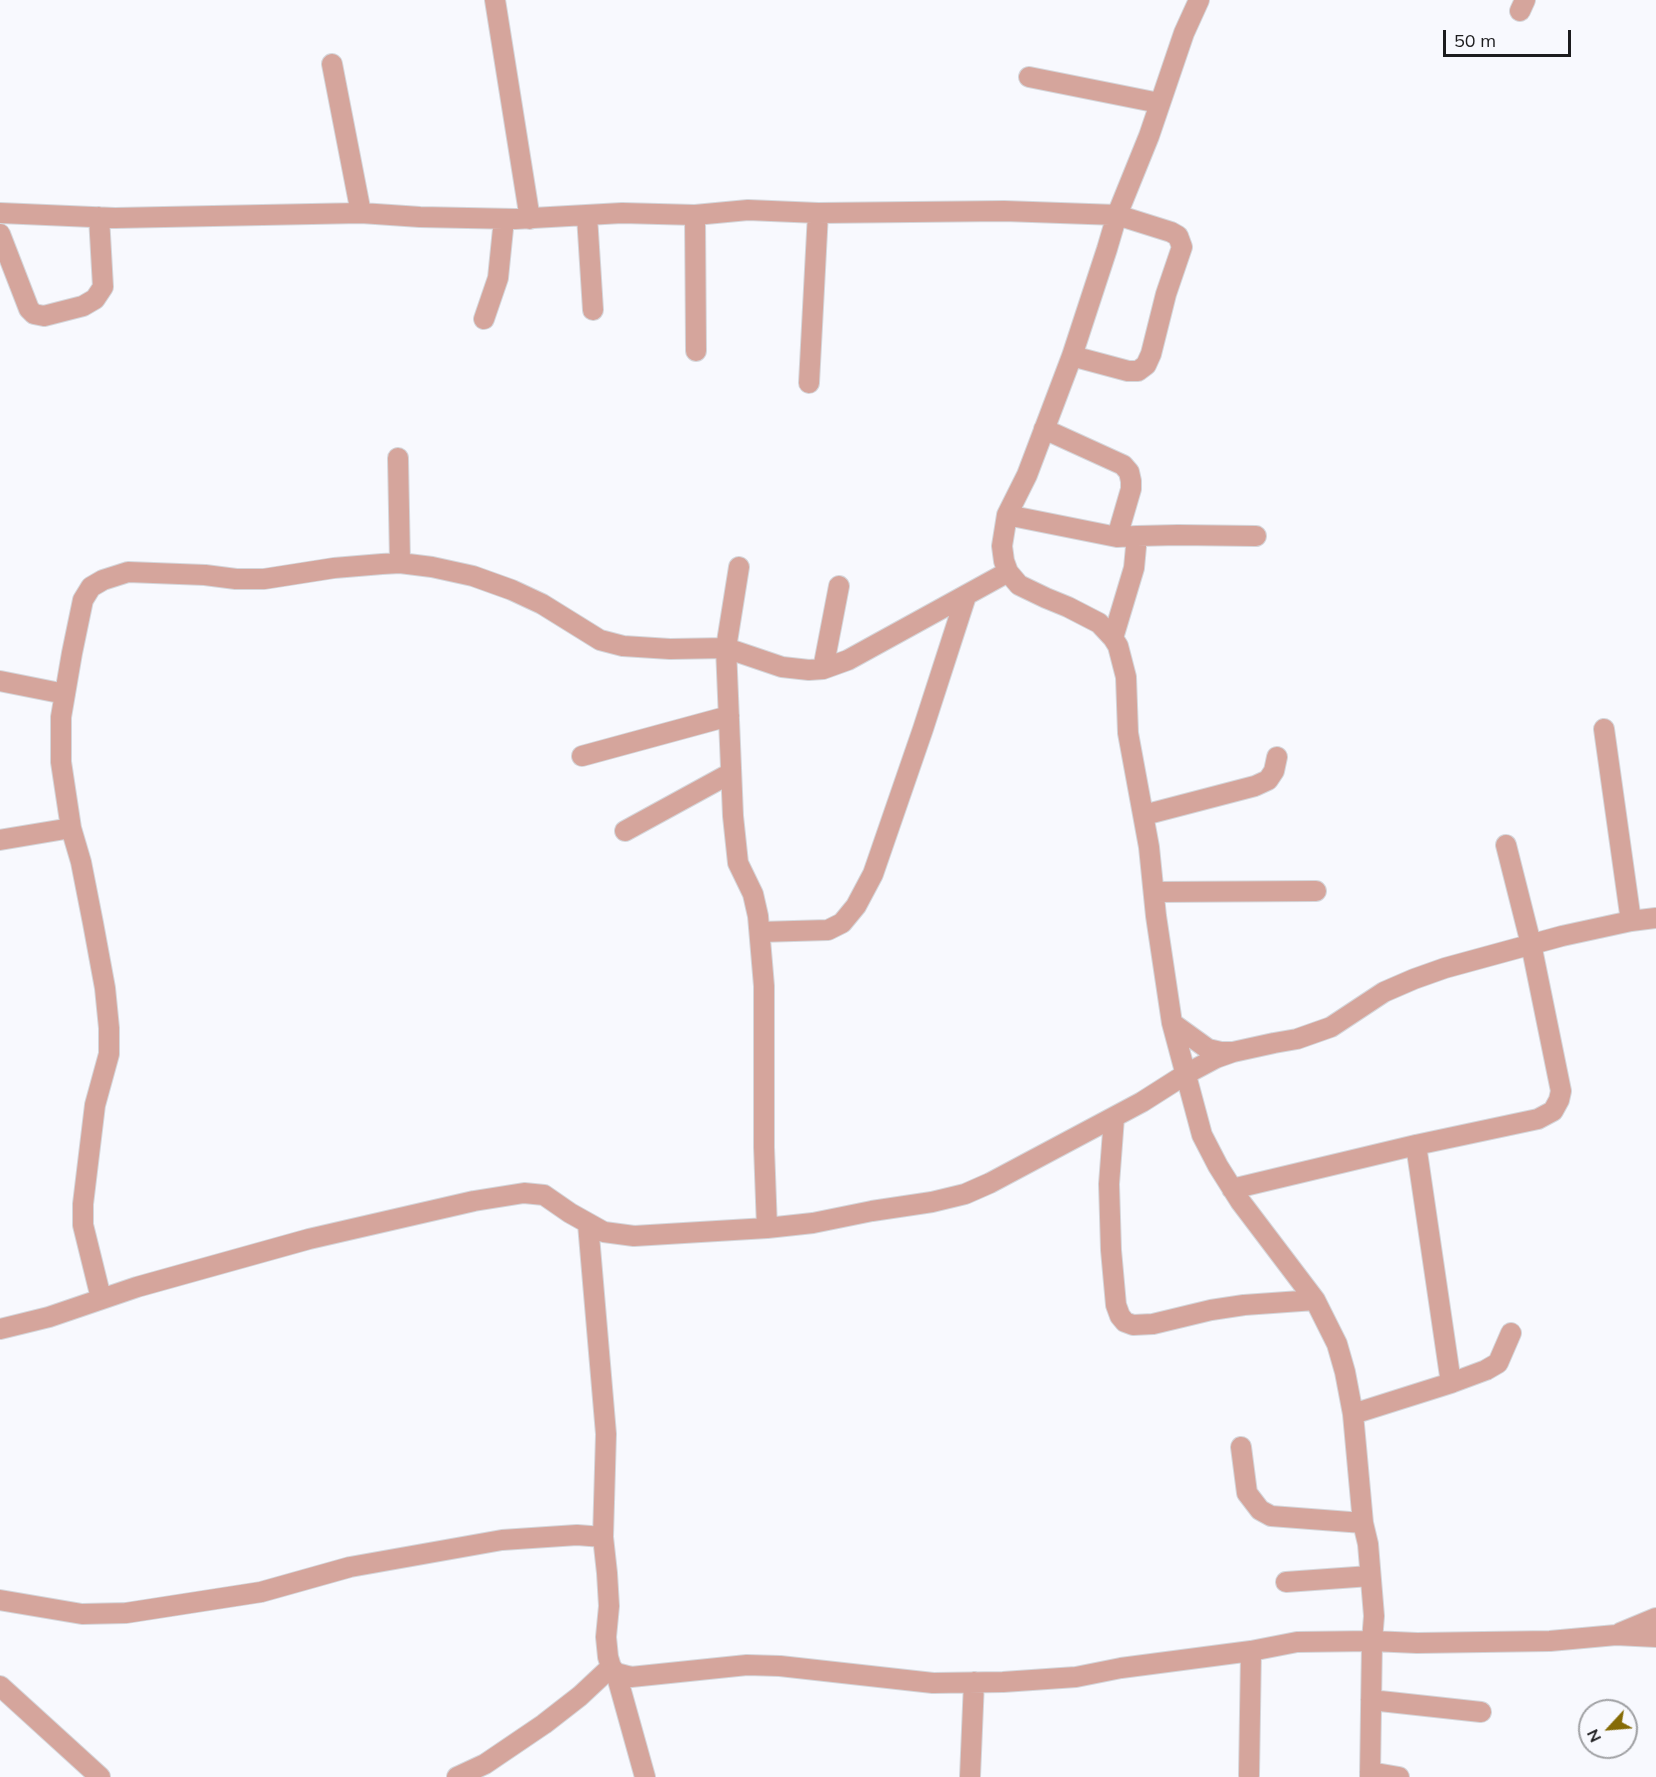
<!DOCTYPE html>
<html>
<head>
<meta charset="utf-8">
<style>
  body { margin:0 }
  #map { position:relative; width:1656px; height:1777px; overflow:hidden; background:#f8f9fe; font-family:Mulish,sans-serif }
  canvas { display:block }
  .north { position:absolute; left:1578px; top:1699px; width:60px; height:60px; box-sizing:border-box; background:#f8f9fe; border:2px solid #a0a1a4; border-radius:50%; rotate:244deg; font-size:16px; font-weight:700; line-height:24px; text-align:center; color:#1c1c1e }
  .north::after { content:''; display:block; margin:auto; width:21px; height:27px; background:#856b06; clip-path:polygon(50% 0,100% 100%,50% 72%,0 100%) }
  .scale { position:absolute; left:1443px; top:30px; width:128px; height:27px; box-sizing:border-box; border:3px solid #1c1c1e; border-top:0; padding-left:8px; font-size:18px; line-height:21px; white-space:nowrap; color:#1c1c1e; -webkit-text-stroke:4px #f8f9fe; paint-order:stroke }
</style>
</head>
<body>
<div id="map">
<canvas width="1656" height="1777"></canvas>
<div class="north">N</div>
<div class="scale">50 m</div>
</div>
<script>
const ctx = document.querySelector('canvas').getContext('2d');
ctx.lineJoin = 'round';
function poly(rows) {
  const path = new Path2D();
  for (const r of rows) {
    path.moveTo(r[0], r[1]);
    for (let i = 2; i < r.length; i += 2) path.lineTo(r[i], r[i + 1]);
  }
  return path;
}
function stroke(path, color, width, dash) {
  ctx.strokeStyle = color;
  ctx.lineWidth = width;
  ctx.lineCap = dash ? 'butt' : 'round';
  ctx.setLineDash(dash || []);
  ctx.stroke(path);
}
const minor = poly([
  [495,0,530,219],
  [1199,0,1184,33,1149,136,1117,215,1107,249,1072,356,1027,475,1007,515,1002,546,1004,561,1008,572,1019,585,1046,598,1068,607,1099,623,1113,638,1118,646,1126,677,1128,733,1149,847,1156,916,1172,1023,1202,1135,1218,1166,1240,1201,1315,1300,1337,1344,1345,1372,1353,1414,1363,1523,1368,1544,1374,1616,1372,1641,1370,1777],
  [1520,11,1525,0],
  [332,64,361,213],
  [1029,77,1159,103],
  [0,213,115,218,361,213,420,217,515,219,622,213,695,215,748,210,818,213,1004,211,1117,215,1171,232,1178,236,1182,247,1166,294,1151,354,1146,365,1138,371,1128,371,1072,356],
  [695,215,696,351],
  [587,216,593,310],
  [0,234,29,309,34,314,44,316,83,306,95,299,103,287,99,217],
  [484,319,498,278,504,219],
  [809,383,818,213],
  [1044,429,1123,465,1129,472,1131,481,1131,489,1117,537],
  [398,458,400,563],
  [1007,515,1117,537,1137,536,1134,568,1113,638],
  [1137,536,1178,535,1256,536],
  [739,567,726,648,733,816,738,863,753,894,758,916,764,986,764,1147,767,1228],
  [823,669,839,586],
  [0,681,65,694],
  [1604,729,1631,921],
  [582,756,729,716],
  [1144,815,1255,786,1268,780,1274,771,1277,757],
  [625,831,731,773],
  [0,840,71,828],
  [1154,892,1316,891],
  [760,932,828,930,842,923,856,906,873,874,923,729,966,596],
  [1172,1023,1208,1049,1221,1052,1233,1052,1274,1043,1297,1039,1331,1027,1384,992,1414,979,1445,968,1562,936,1631,921,1656,918],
  [1114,1118,1109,1184,1111,1250,1116,1305,1120,1316,1125,1322,1133,1325,1153,1324,1211,1310,1244,1305,1315,1300],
  [1416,1145,1451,1383],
  [1232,1189,1416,1145,1538,1119,1553,1111,1559,1100,1561,1091,1531,944,1506,845],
  [588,1224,606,1434,603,1537],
  [101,1298,83,1225,83,1204,95,1105,109,1054,109,1028,105,988,93,923,81,862,71,828,61,762,61,717,72,653,83,600,91,587,103,580,128,572,205,575,236,579,264,579,334,568,382,564,400,563,432,567,473,576,512,590,542,604,600,640,623,646,670,649,726,648,782,667,809,670,823,669,848,660,1008,572],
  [0,1329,49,1317,137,1287,309,1239,474,1201,524,1193,544,1195,570,1213,604,1232,634,1236,767,1228,813,1223,872,1211,932,1202,965,1194,990,1183,1142,1102,1186,1074,1216,1058,1233,1052],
  [1353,1414,1451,1383,1486,1370,1498,1363,1511,1333],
  [1241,1447,1247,1493,1260,1510,1271,1516,1363,1523],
  [1286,1582,1370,1576],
  [0,1600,82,1614,126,1613,261,1592,350,1567,502,1540,577,1535,603,1537,607,1573,609,1606,606,1637,608,1657,611,1667,616,1673,631,1677,747,1665,780,1666,933,1683,1003,1682,1076,1677,1121,1668,1251,1651,1297,1642,1372,1641,1417,1643,1550,1641,1616,1635,1656,1637],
  [1620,1633,1656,1618],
  [616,1673,645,1777],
  [0,1686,100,1777],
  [1371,1700,1481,1712],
  [1370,1772,1399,1777],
  [1249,1775,1251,1651],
  [457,1777,485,1764,544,1724,580,1696,611,1667],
  [970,1777,974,1682]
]);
stroke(minor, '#d5d6da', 22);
stroke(minor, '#d5a59c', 20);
</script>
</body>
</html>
